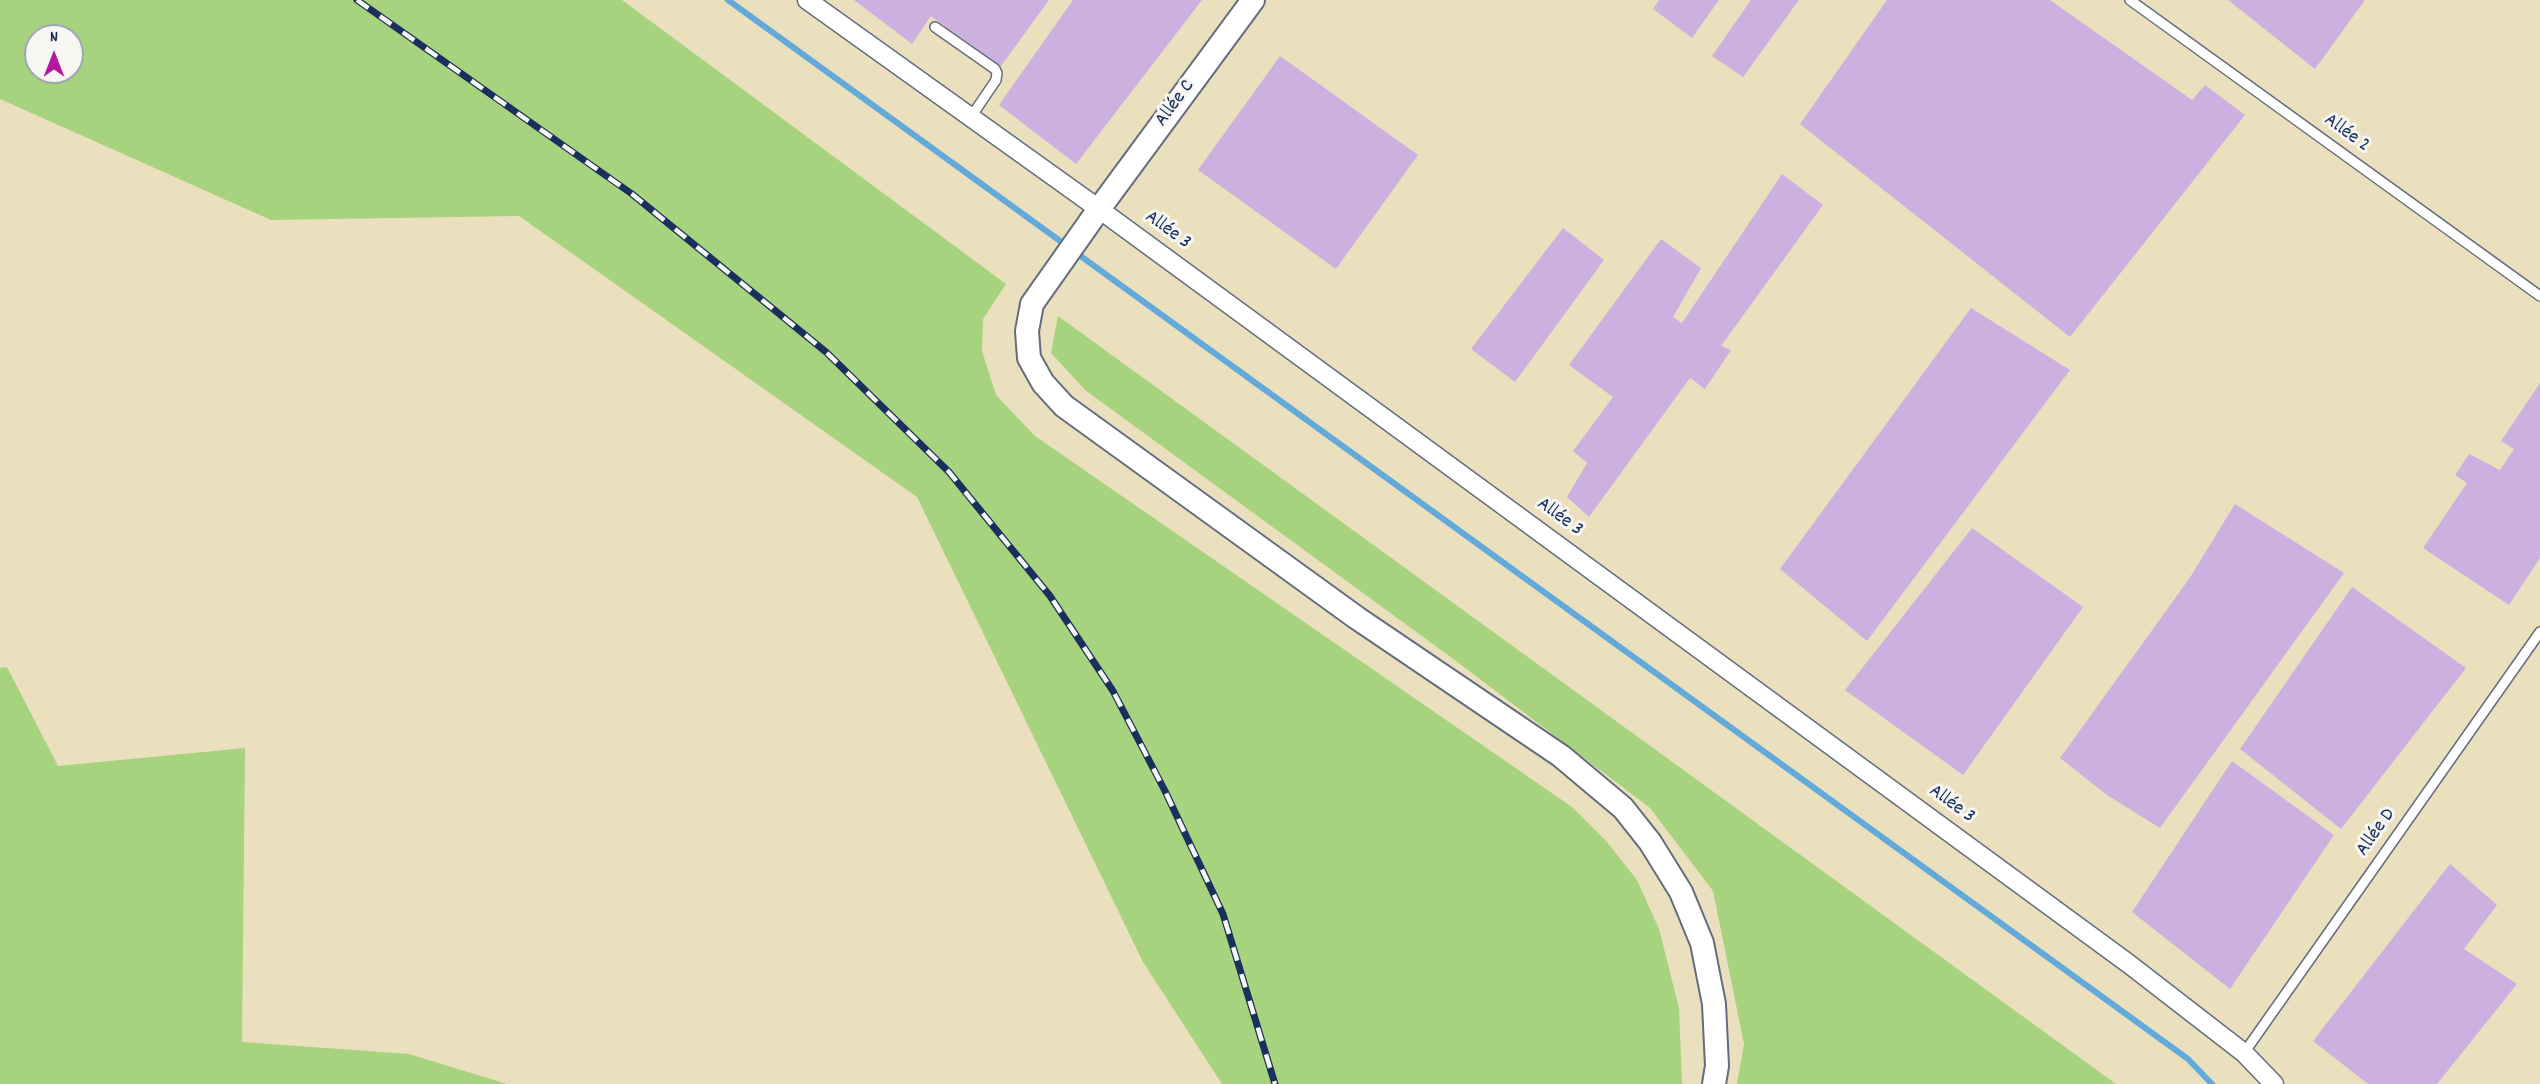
<!DOCTYPE html>
<html>
<head>
<meta charset="utf-8">
<style>
  body { margin:0 }
  #map { position:relative; width:2540px; height:1084px; overflow:hidden; background:#ebe0bd; font-family:Dekko,sans-serif }
  canvas { display:block }
  .north { position:absolute; left:24px; top:24px; width:60px; height:60px; box-sizing:border-box; background:#f6f6f2; border:2px solid #9ea6b7; border-radius:50%; rotate:0deg; font-size:16px; font-weight:700; line-height:24px; text-align:center; color:#1b2f5e }
  .north::after { content:''; display:block; margin:auto; width:21px; height:27px; background:#b5179e; clip-path:polygon(50% 0,100% 100%,50% 72%,0 100%) }
</style>
</head>
<body>
<div id="map">
<canvas width="2540" height="1084"></canvas>
<div class="north">N</div>
</div>
<script>
const ctx = document.querySelector('canvas').getContext('2d');
ctx.lineJoin = 'round';
function paint(path, color) {
  ctx.fillStyle = color;
  ctx.fill(path, 'evenodd');
}
function poly(rows) {
  const path = new Path2D();
  for (const r of rows) {
    path.moveTo(r[0], r[1]);
    for (let i = 2; i < r.length; i += 2) path.lineTo(r[i], r[i + 1]);
  }
  return path;
}
function stroke(path, color, width, dash) {
  ctx.strokeStyle = color;
  ctx.lineWidth = width;
  ctx.lineCap = dash ? 'butt' : 'round';
  ctx.setLineDash(dash || []);
  ctx.stroke(path);
}
function write(font, color, halo, rows, align = 'center') {
  ctx.font = font + ' Dekko,sans-serif';
  ctx.lineWidth = 6;
  ctx.setLineDash([]);
  ctx.textBaseline = 'middle';
  ctx.strokeStyle = halo;
  ctx.fillStyle = color;
  for (const [text, x, y, turn = 0] of rows) {
    ctx.save();
    ctx.translate(x, y);
    ctx.rotate((+turn || 0) * Math.PI / 180);
    ctx.textAlign = isNaN(turn) ? turn : align;
    if (halo) ctx.strokeText(text, 0, 0);
    ctx.fillText(text, 0, 0);
    ctx.restore();
  }
}
const green = poly([
  [0,0,622,0,1006,284,983,319,982,351,996,395,1035,436,1572,807,1607,842,1637,880,1659,929,1679,1008,1682,1084,1222,1084,1143,962,917,497,519,216,271,220,0,99],
  [36,36,72,36,72,72,36,72],
  [1058,316,2116,1084,1737,1084,1744,1044,1713,891,1650,808,1452,658,1085,390,1051,353],
  [7,667,58,766,245,748,242,1042,409,1054,507,1084,0,1084,0,668]
]);
const stream = poly([
  [728,0,1067,246],
  [1075,252,2188,1059,2212,1084]
]);
const building = poly([
  [854,0,1049,0,1001,66,931,16,912,44],
  [1073,0,1202,0,1076,164,999,105],
  [1659,0,1719,0,1692,38,1653,9],
  [1751,0,1799,0,1743,77,1712,56],
  [1887,0,2050,0,2192,100,2205,85,2245,115,2070,337,1800,124],
  [2228,0,2365,0,2315,69],
  [1280,56,1418,155,1336,269,1198,170],
  [1782,174,1823,205,1721,346,1731,350,1705,389,1690,378,1589,517,1567,497,1587,463,1573,451,1613,397,1569,365,1661,239,1701,268,1673,317,1682,323],
  [1563,228,1604,260,1515,382,1471,349],
  [1971,308,2070,370,1867,641,1780,569],
  [2540,383,2540,558,2509,605,2423,548,2467,483,2455,475,2469,454,2500,470,2514,449,2501,441],
  [2235,504,2344,573,2160,828,2107,795,2060,758,2189,579],
  [1972,528,2083,607,1963,775,1845,690],
  [2352,587,2466,668,2341,829,2240,749],
  [2232,761,2334,835,2230,989,2132,912],
  [2450,864,2497,905,2464,949,2517,984,2437,1084,2368,1084,2313,1041]
]);
const service = poly([
  [2130,0,2540,296],
  [935,27,995,69,997,73,996,80,971,117],
  [2244,1053,2540,632]
]);
const minor = poly([
  [807,0,1099,209,2129,964,2244,1053,2274,1084]
]);
const tertiary = poly([
  [1253,0,1099,209,1032,304,1027,331,1029,358,1043,383,1064,406,1357,618,1561,756,1623,808,1650,842,1681,892,1702,943,1714,1004,1717,1066,1714,1084]
]);
const rail = poly([
  [357,0,632,194,826,352,949,472,1050,596,1113,691,1165,791,1223,914,1275,1084]
]);
const streetNames = [
  ["Allée C",1176,104,-54],
  ["Allée 2",2346,134,36],
  ["Allée 3",1167,231,36],
  ["Allée 3",1559,518,36],
  ["Allée 3",1951,805,36],
  ["Allée D",2377,833,-55]
];
paint(green, '#a7d27e');
stroke(stream, '#63aada', 6);
paint(building, '#cbb0e0');
stroke(service, '#646d7f', 12);
stroke(minor, '#646d7f', 21);
stroke(tertiary, '#646d7f', 26);
stroke(service, '#fff', 9);
stroke(minor, '#fff', 18);
stroke(tertiary, '#fff', 22);
stroke(rail, '#1b2f5e', 7);
stroke(rail, '#f6f6f2', 4.5, [14]);
write('20px', '#1b2f5e', '#f6f6f2', streetNames);
</script>
</body>
</html>
